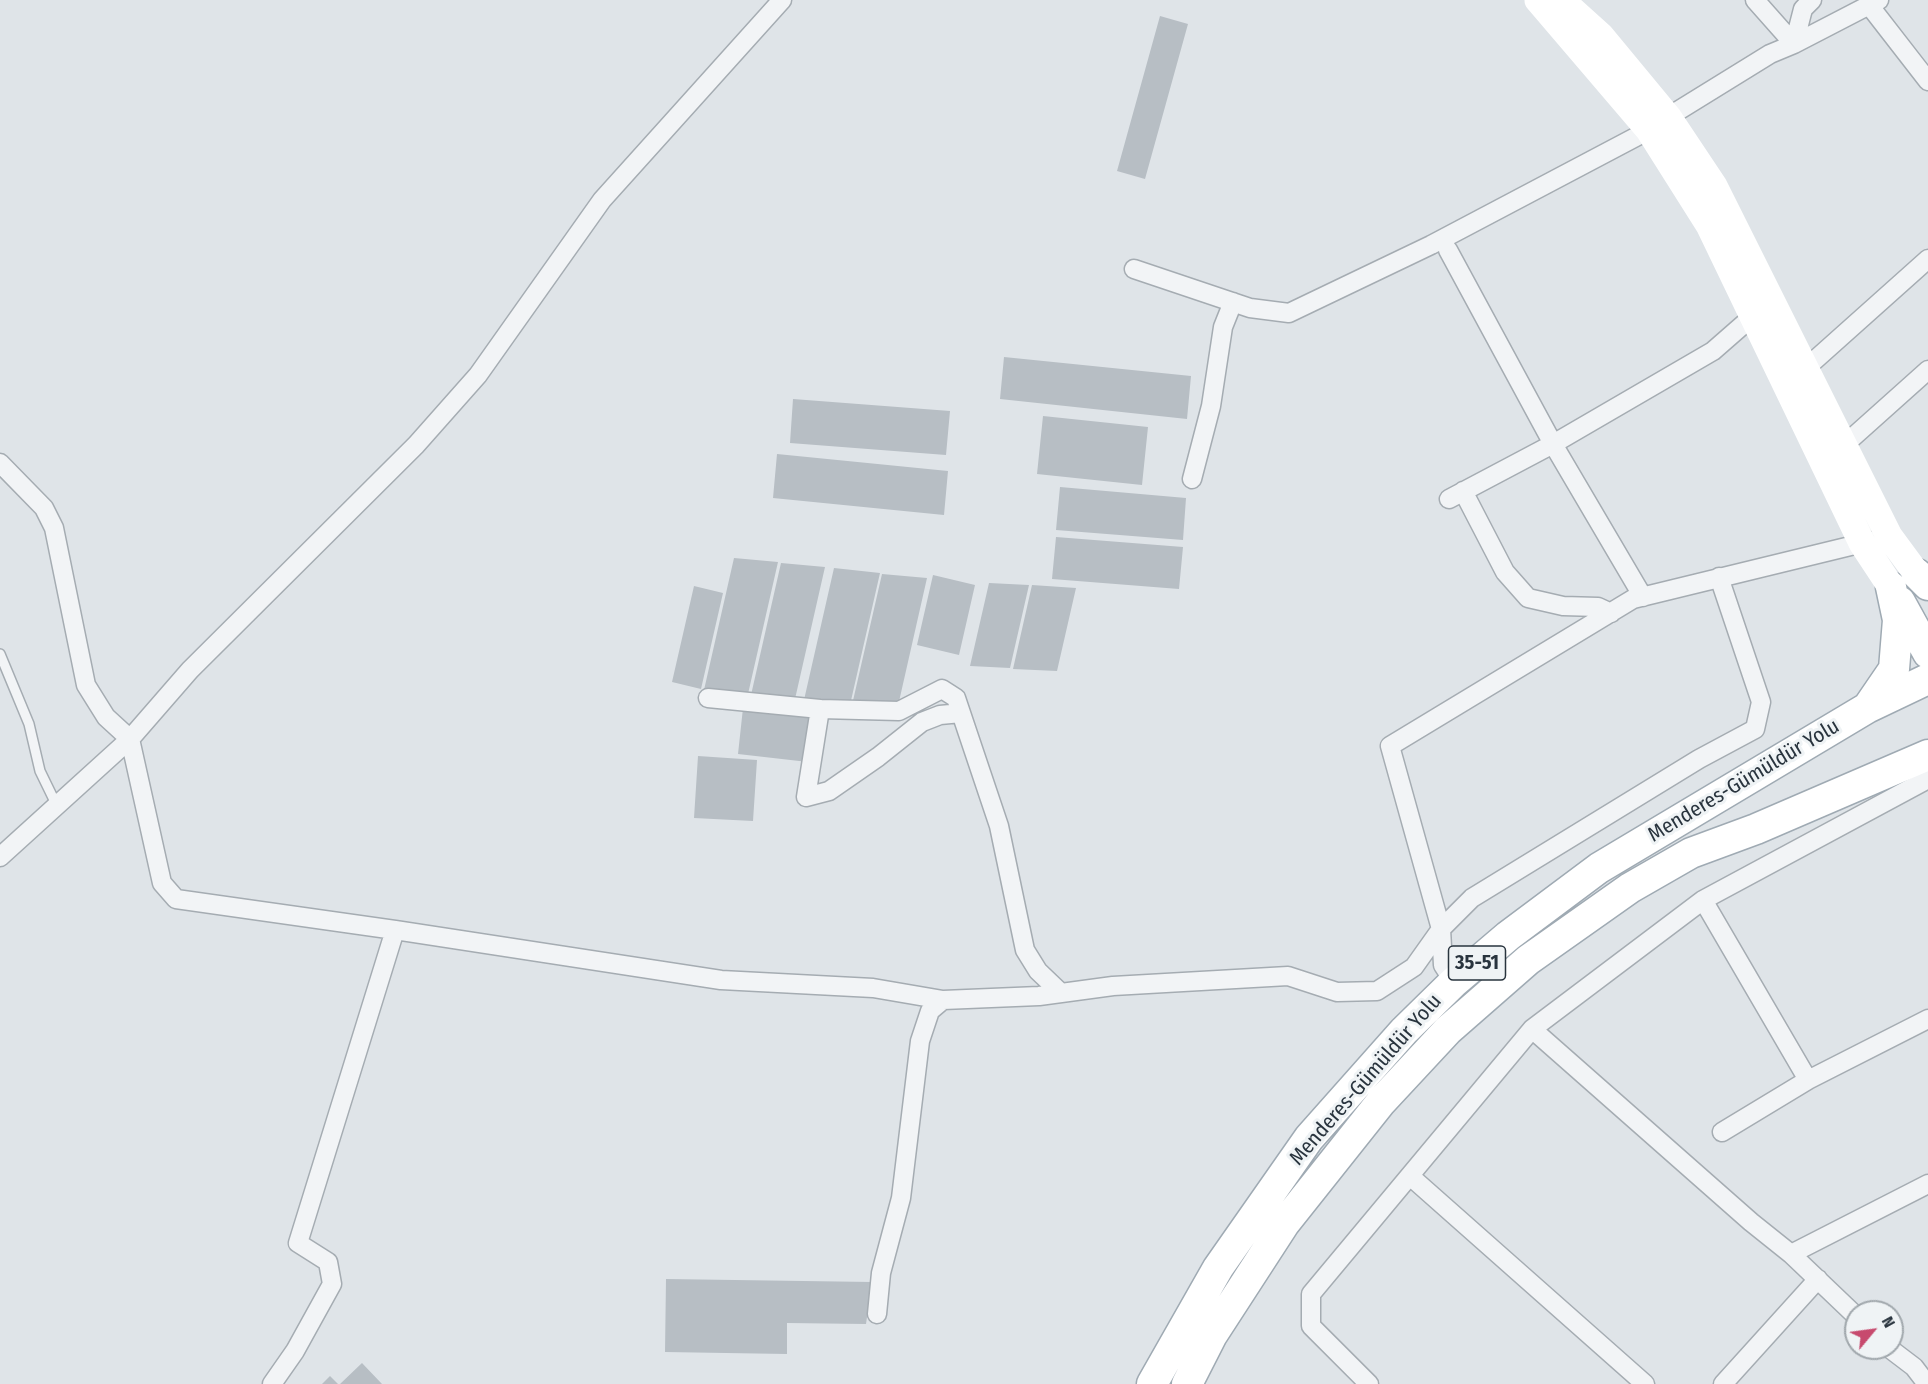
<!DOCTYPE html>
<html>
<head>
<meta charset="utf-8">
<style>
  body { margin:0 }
  #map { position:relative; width:1928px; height:1384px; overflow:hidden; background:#dfe4e8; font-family:"Fira Sans Condensed",sans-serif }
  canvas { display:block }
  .north { position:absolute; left:1844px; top:1300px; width:60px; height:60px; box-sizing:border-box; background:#eff3f5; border:2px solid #a0a7ac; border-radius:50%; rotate:61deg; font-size:16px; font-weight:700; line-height:24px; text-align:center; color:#29343e }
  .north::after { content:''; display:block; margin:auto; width:21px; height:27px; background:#c74a6e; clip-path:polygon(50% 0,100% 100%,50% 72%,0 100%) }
</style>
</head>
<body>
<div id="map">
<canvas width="1928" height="1384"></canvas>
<div class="north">N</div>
</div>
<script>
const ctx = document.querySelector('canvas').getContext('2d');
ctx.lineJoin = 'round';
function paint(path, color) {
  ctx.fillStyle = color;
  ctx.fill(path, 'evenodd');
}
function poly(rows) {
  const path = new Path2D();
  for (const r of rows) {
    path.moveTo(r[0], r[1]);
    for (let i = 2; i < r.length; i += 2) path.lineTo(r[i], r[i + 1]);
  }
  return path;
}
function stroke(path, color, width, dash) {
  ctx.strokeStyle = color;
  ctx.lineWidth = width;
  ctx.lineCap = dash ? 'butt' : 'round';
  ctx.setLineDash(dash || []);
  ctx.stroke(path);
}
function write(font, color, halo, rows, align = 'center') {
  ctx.font = font + ' "Fira Sans Condensed",sans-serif';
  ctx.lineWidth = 6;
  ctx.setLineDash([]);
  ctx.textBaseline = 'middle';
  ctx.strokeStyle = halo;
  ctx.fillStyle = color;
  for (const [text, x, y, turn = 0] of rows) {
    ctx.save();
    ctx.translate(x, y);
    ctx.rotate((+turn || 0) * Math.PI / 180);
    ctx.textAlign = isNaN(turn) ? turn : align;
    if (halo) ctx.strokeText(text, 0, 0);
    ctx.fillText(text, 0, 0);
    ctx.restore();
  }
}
const building = poly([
  [1160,16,1188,24,1145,179,1117,171],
  [1004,357,1191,376,1187,419,1000,399],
  [793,399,950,411,946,455,790,443],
  [1043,416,1148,427,1142,485,1037,474],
  [777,454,948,471,944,515,773,498],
  [1060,487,1186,498,1183,540,1056,530],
  [1056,537,1183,547,1179,589,1052,579],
  [734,558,778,562,748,694,704,690],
  [781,563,825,567,795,699,751,695],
  [834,568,880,573,850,705,804,700],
  [882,574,927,578,898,706,852,705],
  [933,575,975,585,959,655,917,645],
  [989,583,1029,585,1010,668,970,666],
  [1032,585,1076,588,1057,671,1013,669],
  [694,586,723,593,701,689,672,682],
  [743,708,813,716,808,762,738,754],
  [698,756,757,760,753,821,694,818],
  [666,1279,872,1282,866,1324,787,1323,787,1354,665,1352],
  [362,1363,382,1384,340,1384],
  [330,1376,338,1384,322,1384]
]);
const lane = poly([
  [0,654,29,724,40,771,57,806]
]);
const street = poly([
  [1755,0,1794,44,1879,0],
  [1869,5,1928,81],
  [1668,117,1770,54,1794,44,1803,9,1812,0],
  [1448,250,1553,444,1643,597],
  [1134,269,1250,308,1289,313,1431,245,1649,130],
  [1806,368,1928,259],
  [1843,446,1928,370],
  [0,463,44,508,54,528,86,685,106,717,130,739,162,883,176,899,395,930,298,1243,328,1262,332,1284,295,1351,272,1384],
  [1192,479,1211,406,1223,327,1233,302],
  [1463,491,1505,572,1528,598,1563,606,1598,607,1611,613],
  [1449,499,1553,444,1713,351,1753,316],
  [708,698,820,709,899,711,942,689,956,698,999,826,1025,950,1038,971,1061,993],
  [820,709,806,797,829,791,878,757,922,722,940,715,961,713],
  [0,857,130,739,190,670,416,445,478,375,602,200,782,0],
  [1703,900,1808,1080],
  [395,930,721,980,873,988,943,1000],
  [1454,982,1443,965,1441,929,1390,746,1633,599,1871,541],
  [1532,1029,1751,1222,1791,1254,1856,1316],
  [1722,1132,1808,1080,1928,1019],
  [1410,1176,1645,1384],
  [1791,1254,1928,1184],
  [877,1314,881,1273,901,1198,920,1041,930,1011,943,1000,1039,996,1113,986,1288,976,1337,992,1377,991,1414,967,1441,929,1472,898,1699,759,1755,729,1761,702,1719,577],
  [1889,1348,1914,1367,1927,1384],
  [1369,1384,1311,1326,1311,1294,1532,1029,1703,900,1928,779],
  [1723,1384,1818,1279]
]);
const secondary = poly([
  [1538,0,1649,130,1709,225,1862,543,1891,587],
  [1561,0,1601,36,1668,117,1714,186,1889,536,1917,574]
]);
const primary = poly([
  [1917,574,1928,585],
  [1900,602,1928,653],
  [1868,707,1894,669,1898,620,1891,587],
  [1152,1384,1218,1268,1309,1138,1404,1031,1454,982,1508,936,1599,868,1867,708,1928,679],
  [1187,1384,1212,1335,1284,1224,1381,1102,1448,1030,1528,960,1630,888,1691,853,1756,829,1928,755]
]);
const shields = [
  [1477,963,57]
];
const shieldNames = [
  ["35-51",1477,963]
];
const streetNames = [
  ["Menderes-Gümüldür Yolu",1744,781,-31],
  ["Menderes-Gümüldür Yolu",1366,1080,-49]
];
paint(building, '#b7bec4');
stroke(lane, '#a5acb2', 12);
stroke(street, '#a5acb2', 21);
stroke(primary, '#9faab3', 33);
stroke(lane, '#f2f4f6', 9);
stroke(street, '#f2f4f6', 18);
stroke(secondary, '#fff', 27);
stroke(primary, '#fff', 30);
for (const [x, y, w] of shields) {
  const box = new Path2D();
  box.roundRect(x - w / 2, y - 17, w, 34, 4.5);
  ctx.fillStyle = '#eff3f5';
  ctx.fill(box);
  stroke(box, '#29343e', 1.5);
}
write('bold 20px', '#29343e', null, shieldNames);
write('21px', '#29343e', '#eff3f5', streetNames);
</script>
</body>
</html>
